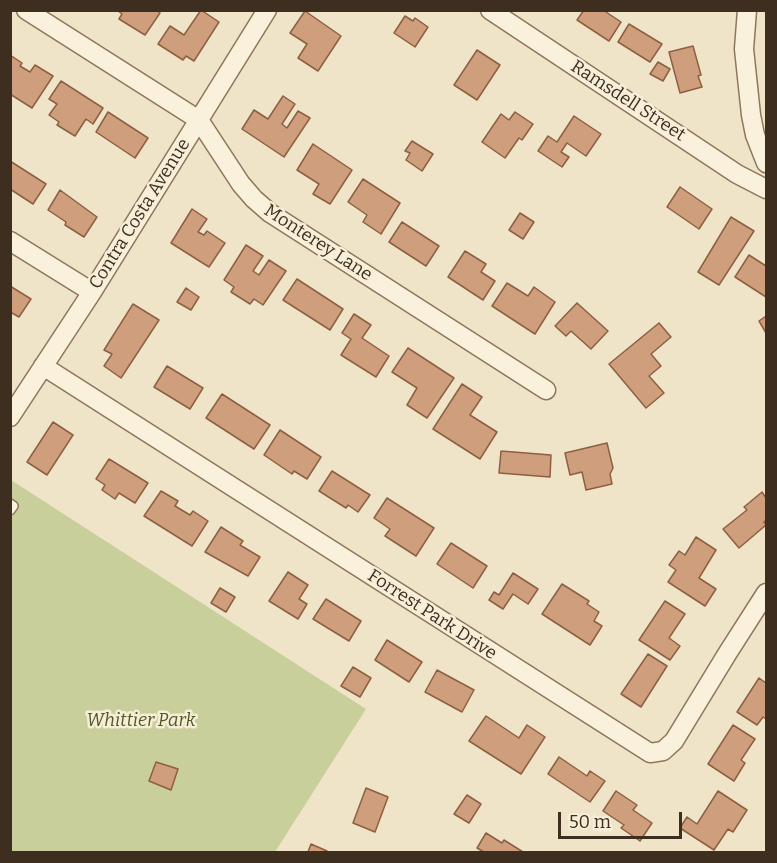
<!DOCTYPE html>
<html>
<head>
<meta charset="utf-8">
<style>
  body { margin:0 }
  #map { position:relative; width:777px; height:863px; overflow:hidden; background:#f0e4c8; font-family:Bitter,serif }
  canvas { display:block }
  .frame { position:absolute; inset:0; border:12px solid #3d2e20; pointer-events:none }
  .scale { position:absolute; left:558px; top:812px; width:124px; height:27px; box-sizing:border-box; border:3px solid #3d2e20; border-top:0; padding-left:8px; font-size:18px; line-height:21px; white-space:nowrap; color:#3d2e20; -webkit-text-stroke:4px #f7eed8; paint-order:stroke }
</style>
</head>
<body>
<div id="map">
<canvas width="777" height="863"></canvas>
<div class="frame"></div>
<div class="scale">50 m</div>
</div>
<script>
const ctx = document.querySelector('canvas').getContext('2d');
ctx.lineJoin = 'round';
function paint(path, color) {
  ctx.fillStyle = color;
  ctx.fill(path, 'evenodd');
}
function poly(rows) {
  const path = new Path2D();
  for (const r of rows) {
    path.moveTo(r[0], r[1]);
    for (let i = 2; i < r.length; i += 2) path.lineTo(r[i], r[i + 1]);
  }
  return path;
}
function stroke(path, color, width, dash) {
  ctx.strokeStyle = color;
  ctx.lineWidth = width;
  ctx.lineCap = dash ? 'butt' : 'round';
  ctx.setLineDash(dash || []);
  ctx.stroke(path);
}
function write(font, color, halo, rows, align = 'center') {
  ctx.font = font + ' Bitter,serif';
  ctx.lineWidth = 5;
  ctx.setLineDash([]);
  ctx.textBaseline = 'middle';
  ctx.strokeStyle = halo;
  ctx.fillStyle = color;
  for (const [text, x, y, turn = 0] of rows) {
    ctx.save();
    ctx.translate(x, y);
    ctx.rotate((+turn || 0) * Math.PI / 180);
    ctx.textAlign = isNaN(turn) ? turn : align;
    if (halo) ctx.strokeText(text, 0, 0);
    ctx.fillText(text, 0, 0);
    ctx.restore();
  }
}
const green = poly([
  [11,480,366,709,275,852,11,852]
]);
const building = poly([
  [117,10,156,10,160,13,145,35,119,19,122,14,117,10],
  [201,10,219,22,194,61,186,56,183,60,158,44,170,26,184,35,201,10],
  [584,10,603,10,621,22,609,41,577,20,584,10],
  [305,11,341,36,318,71,298,58,307,44,290,33,305,11],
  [405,16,413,21,415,18,428,27,415,47,394,33,405,16],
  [629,24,662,44,650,62,618,42,629,24],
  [693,46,701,75,698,76,702,87,680,93,669,52,693,46],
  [477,50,500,65,477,100,454,85,477,50],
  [10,55,22,63,20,66,30,72,35,65,53,76,32,108,10,94,10,55],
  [658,62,670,69,663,81,650,74,658,62],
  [61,81,103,108,93,124,86,119,75,136,57,125,59,122,49,115,57,104,49,99,61,81],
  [283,96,295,104,282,124,287,128,298,111,310,118,284,157,242,129,254,110,268,119,283,96],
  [108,112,148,138,135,158,96,132,108,112],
  [515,112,533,124,522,140,519,138,505,158,482,142,501,114,509,120,515,112],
  [574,116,601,134,586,156,567,143,561,152,569,157,562,167,538,151,548,136,557,142,574,116],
  [412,141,433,154,422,171,406,160,410,153,405,151,412,141],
  [313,144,352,170,330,204,313,194,319,184,297,170,313,144],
  [10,161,46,184,33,204,10,189,10,161],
  [363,179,400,203,381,234,363,222,367,215,348,202,363,179],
  [680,187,712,209,699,229,667,207,680,187],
  [60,190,97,217,84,237,65,225,66,222,48,210,60,190],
  [192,209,207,219,198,232,204,235,207,231,225,243,209,267,171,243,192,209],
  [520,213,534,222,523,239,509,230,520,213],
  [731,217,754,231,719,285,698,272,731,217],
  [402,222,439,246,426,266,389,242,402,222],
  [246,245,263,256,253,271,259,275,269,260,286,271,263,305,254,299,250,304,231,292,234,287,224,280,246,245],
  [465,251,486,264,481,272,495,281,483,300,448,277,465,251],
  [749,255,766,266,766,297,735,277,749,255],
  [297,279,343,309,330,330,283,300,297,279],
  [507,283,528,296,534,287,555,302,535,334,492,306,507,283],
  [10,286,31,299,19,317,12,313,10,314,10,286],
  [186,288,199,297,191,310,177,302,186,288],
  [577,303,608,331,591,349,571,331,566,336,555,326,577,303],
  [133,304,159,320,121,378,104,366,112,354,104,350,133,304],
  [354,314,371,325,362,338,389,356,376,377,341,355,351,339,342,333,354,314],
  [766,316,766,333,759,321,766,316],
  [659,323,671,337,651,354,661,366,649,376,664,393,646,408,609,364,659,323],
  [408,348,454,378,427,418,407,405,417,388,392,372,408,348],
  [167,366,203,388,190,409,154,387,167,366],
  [462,384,482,397,470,415,497,432,480,459,433,429,462,384],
  [222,394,270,425,254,449,206,418,222,394],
  [53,422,73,435,47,475,27,462,53,422],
  [280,430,321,457,307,479,294,471,292,474,264,455,280,430],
  [607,443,613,468,610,474,612,484,586,490,582,472,570,475,565,453,607,443],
  [501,451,551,455,550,477,499,473,501,451],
  [109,459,148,483,135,503,119,493,115,499,102,490,105,485,96,479,109,459],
  [332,471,370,495,358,512,348,505,346,508,319,491,332,471],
  [161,491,178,501,175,506,190,515,193,511,208,521,192,546,144,516,161,491],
  [762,492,766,498,766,520,764,522,766,525,739,548,723,529,747,510,744,507,762,492],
  [387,498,434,528,416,556,385,536,390,529,374,518,387,498],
  [221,527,243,541,240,545,260,557,248,576,205,552,221,527],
  [696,537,716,550,699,578,716,589,705,606,668,582,676,570,669,565,679,551,685,555,696,537],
  [451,543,487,566,473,588,437,564,451,543],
  [288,572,308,585,299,599,307,604,298,619,269,601,288,572],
  [513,573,538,589,528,604,513,594,503,609,489,600,494,592,499,595,513,573],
  [562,584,589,601,587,604,599,612,594,621,602,626,590,645,542,614,562,584],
  [220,588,235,597,226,612,211,603,220,588],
  [326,599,361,621,349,641,313,619,326,599],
  [665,601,685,614,669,638,680,646,670,660,639,640,665,601],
  [387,640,422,662,409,682,375,660,387,640],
  [648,654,667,666,641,707,621,694,648,654],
  [353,667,371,678,360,697,341,686,353,667],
  [437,670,474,690,462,712,425,692,437,670],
  [759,678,766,683,766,719,763,717,757,725,737,712,759,678],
  [486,716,519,738,527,725,545,737,521,774,469,741,486,716],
  [733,725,755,739,741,760,745,763,734,781,708,764,733,725],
  [559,757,587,776,590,771,605,781,590,802,548,774,559,757],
  [156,762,178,769,171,790,149,781,156,762],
  [366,788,388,797,375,832,353,823,366,788],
  [616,791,637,805,633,810,652,823,640,841,621,828,624,825,603,811,616,791],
  [718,791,747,810,733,832,728,829,714,850,680,828,687,817,697,824,718,791],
  [467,795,481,804,469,823,454,814,467,795],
  [486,833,502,843,504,840,523,852,484,852,477,848,486,833],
  [311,844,327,851,326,852,308,852,311,844]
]);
const service = poly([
  [10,504,13,506,10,510]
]);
const minor = poly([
  [26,10,199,120,241,184,254,199,270,213,546,390],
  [490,10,737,174,766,189],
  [747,10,744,49,751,115,755,135,766,163],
  [10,241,92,292],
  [43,366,650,753,663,751,674,741,727,654,766,593],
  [10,417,92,292,267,10]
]);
const streetNames = [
  ["Ramsdell Street",628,101,33],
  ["Contra Costa Avenue",140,214,-58],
  ["Monterey Lane",318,243,33],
  ["Forrest Park Drive",432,615,33]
];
const parkNames = [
  ["Whittier Park",141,721]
];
paint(green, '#c9cf9b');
paint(building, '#cf9f7d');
stroke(building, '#8d5f41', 1.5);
stroke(service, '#8d765c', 12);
stroke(minor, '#8d765c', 21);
stroke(service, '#faf1dc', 9);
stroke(minor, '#faf1dc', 18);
write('18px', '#3d2e20', '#f7eed8', streetNames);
write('italic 18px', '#4d5a26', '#f7eed8', parkNames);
</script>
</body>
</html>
